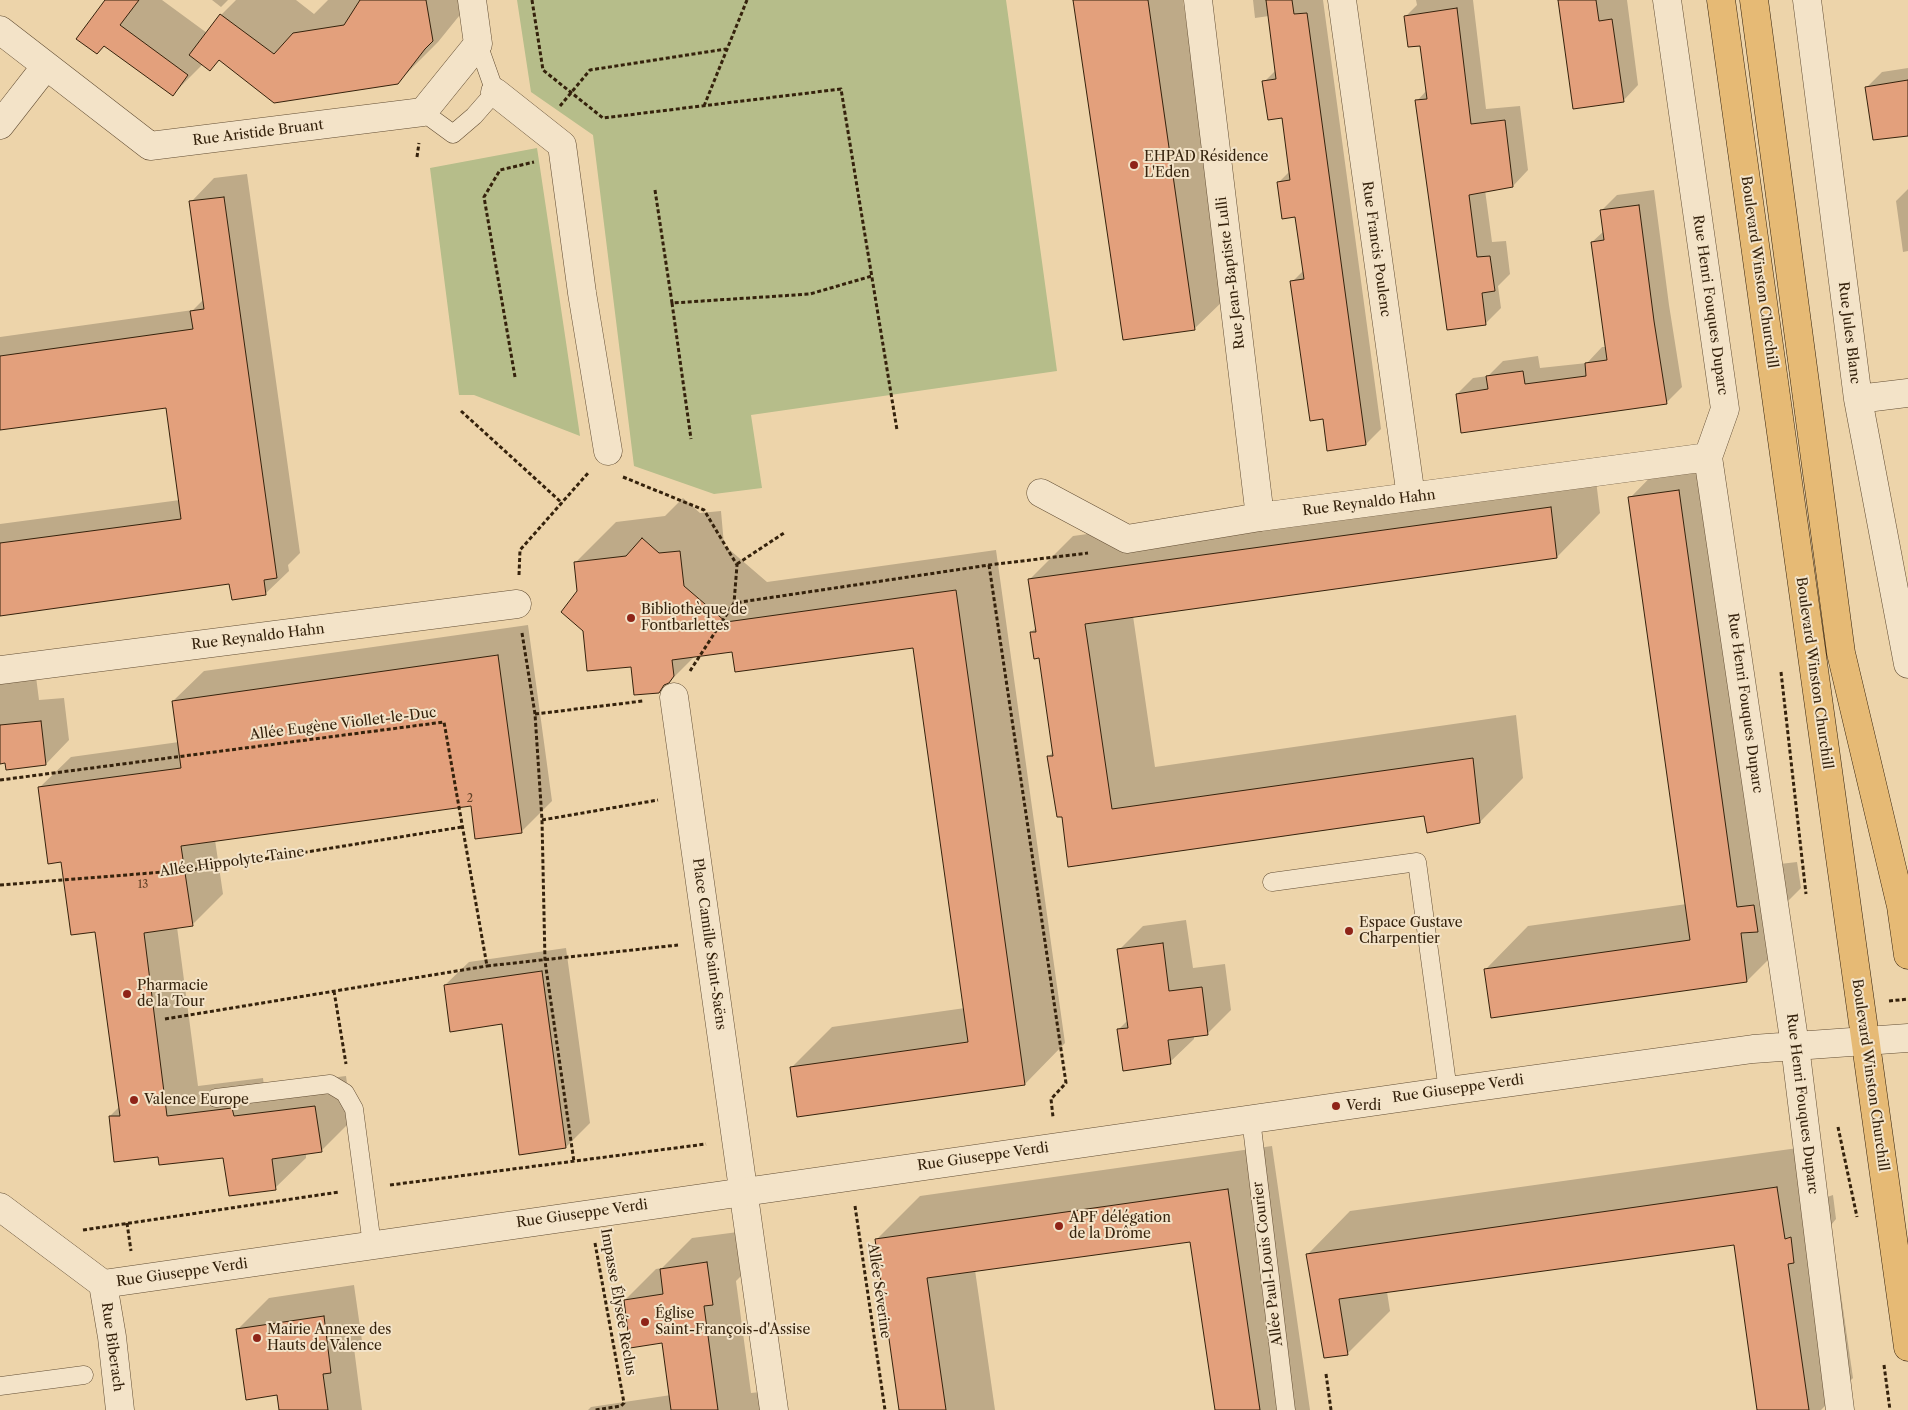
<!DOCTYPE html>
<html>
<head>
<meta charset="utf-8">
<style>
  body { margin:0 }
  canvas { display:block; background:#edd4aa }
</style>
</head>
<body>
<canvas width="1908" height="1410"></canvas>
<script>
const ctx = document.querySelector('canvas').getContext('2d');
ctx.lineJoin = 'round';
function paint(path, color) {
  ctx.fillStyle = color;
  ctx.fill(path, 'evenodd');
}
function poly(rows) {
  const path = new Path2D();
  for (const r of rows) {
    path.moveTo(r[0], r[1]);
    for (let i = 2; i < r.length; i += 2) path.lineTo(r[i], r[i + 1]);
  }
  return path;
}
function stroke(path, color, width, dash) {
  ctx.strokeStyle = color;
  ctx.lineWidth = width;
  ctx.lineCap = dash ? 'butt' : 'round';
  ctx.setLineDash(dash || []);
  ctx.stroke(path);
}
function write(font, color, halo, rows, align = 'center') {
  ctx.font = font + ' "Libre Caslon Text",serif';
  ctx.lineWidth = 4;
  ctx.setLineDash([]);
  ctx.textBaseline = 'middle';
  ctx.strokeStyle = halo;
  ctx.fillStyle = color;
  for (const [text, x, y, turn = 0] of rows) {
    ctx.save();
    ctx.translate(x, y);
    ctx.rotate((+turn || 0) * Math.PI / 180);
    ctx.textAlign = isNaN(turn) ? turn : align;
    if (halo) ctx.strokeText(text, 0, 0);
    ctx.fillText(text, 0, 0);
    ctx.restore();
  }
}
const green = poly([
  [517,0,1006,0,1057,371,751,415,762,488,714,494,634,466,593,135,531,92],
  [537,148,539,161,580,436,474,395,459,395,430,168]
]);
const shadow = poly([
  [106,0,162,0,207,33,221,15,236,0,296,0,314,14,328,0,472,0,438,42,397,83,220,59,210,69,203,64,173,94,104,45],
  [212,0,228,0,221,7],
  [1074,0,1183,0,1226,298,1194,329],
  [1253,0,1323,0,1381,429,1366,444,1324,418,1292,282,1304,270,1296,216,1278,183,1290,171,1283,117,1264,82,1276,70,1269,16,1255,18],
  [1416,0,1473,0,1486,109,1520,106,1528,170,1513,186,1485,190,1492,242,1506,241,1510,274,1498,286,1501,308,1486,323,1417,101,1427,90,1421,45,1406,16,1417,5],
  [1559,0,1627,0,1638,85,1623,101],
  [1908,68,1908,134,1867,87,1882,72],
  [247,174,300,553,288,565,289,571,265,594,230,582,0,615,0,524,180,500,167,406,0,429,0,337,193,310,204,299,191,202,214,178],
  [1908,189,1908,251,1903,252,1896,201],
  [1654,190,1669,305,1682,387,1666,403,1457,394,1473,378,1488,376,1503,361,1538,356,1540,368,1587,363,1602,347,1606,347,1592,242,1604,231,1601,211,1617,195],
  [1721,447,1780,864,1797,862,1801,888,1786,903,1790,938,1747,981,1485,970,1528,926,1687,904,1630,498,1673,454],
  [1594,464,1600,513,1557,557,1133,616,1155,767,1516,715,1523,778,1480,822,1425,815,1063,815,1048,757,1053,752,1040,657,1031,632,1036,628,1029,580,1073,536],
  [683,498,700,513,721,511,724,545,767,582,996,550,1065,1043,1025,1084,792,1067,832,1027,965,1008,914,646,733,650,695,656,659,692,632,666,579,592,575,563,616,522,665,516],
  [528,625,552,801,522,831,472,805,215,840,223,894,192,925,177,927,198,1086,263,1078,264,1086,346,1076,352,1120,321,1151,306,1153,306,1158,275,1188,224,1157,159,1155,110,1116,120,1106,96,930,62,861,40,787,71,757,179,742,173,701,204,671],
  [34,661,39,700,64,698,69,740,46,764,0,763,0,666],
  [1186,920,1193,968,1225,964,1231,1010,1207,1034,1194,1035,1194,1039,1170,1062,1118,1030,1128,1020,1119,950,1143,926],
  [566,948,590,1123,566,1147,520,1154,503,1023,445,985,469,962],
  [1819,1145,1827,1197,1833,1195,1836,1219,1831,1225,1853,1378,1821,1410,1758,1410,1735,1243,1387,1292,1390,1311,1347,1354,1308,1254,1350,1211],
  [1272,1146,1310,1410,1216,1410,1191,1240,975,1270,995,1410,901,1410,876,1240,920,1196],
  [738,1232,744,1273,736,1281,751,1393,778,1390,781,1410,588,1410,591,1407,671,1395,663,1342,625,1300,656,1269,662,1268,692,1238],
  [354,1285,362,1341,354,1348,362,1410,280,1410,278,1394,238,1329,269,1298]
]);
const building = poly([
  [105,0,139,0,120,25,188,75,173,96,104,46,97,54,76,39,105,0],
  [360,0,426,0,433,41,425,49,398,84,274,103,219,60,210,71,189,55,220,14,274,54,293,33,344,25,360,0],
  [1073,0,1148,0,1195,330,1123,340,1073,0],
  [1266,0,1292,0,1294,14,1307,13,1366,445,1327,451,1323,419,1310,421,1290,281,1304,279,1295,217,1282,219,1277,182,1290,180,1282,118,1268,120,1262,81,1276,79,1266,0],
  [1558,0,1596,0,1599,21,1612,19,1624,102,1573,109,1558,0],
  [1457,8,1471,124,1505,120,1513,187,1469,195,1477,257,1490,256,1495,291,1482,293,1486,325,1447,330,1415,100,1427,99,1420,46,1408,47,1404,16,1457,8],
  [1908,80,1908,136,1873,140,1865,87,1908,80],
  [224,197,277,578,264,580,266,595,232,600,229,584,0,616,0,543,181,519,166,408,0,430,0,356,193,329,190,311,204,309,189,201,224,197],
  [1639,205,1654,321,1667,404,1461,433,1456,394,1488,389,1486,376,1523,371,1525,384,1586,376,1585,363,1607,360,1591,242,1604,240,1600,210,1639,205],
  [1679,490,1737,907,1754,905,1758,932,1741,933,1747,982,1491,1018,1484,969,1690,940,1628,497,1679,490],
  [1551,507,1557,558,1085,624,1112,809,1473,758,1480,823,1427,833,1424,816,1068,867,1062,817,1057,817,1047,756,1053,756,1039,658,1034,659,1030,632,1036,632,1028,579,1551,507],
  [642,538,659,553,680,551,684,586,726,622,956,590,1025,1085,797,1117,790,1067,968,1042,913,648,735,672,732,652,672,660,674,676,669,683,664,685,659,693,634,695,631,667,587,671,583,631,561,612,577,591,574,562,626,556,642,538],
  [498,655,522,833,475,839,471,806,181,846,193,926,144,933,167,1116,232,1108,234,1116,315,1106,322,1152,272,1159,276,1190,229,1196,223,1158,159,1165,158,1157,114,1162,109,1116,120,1116,95,932,71,935,61,862,48,864,38,787,181,768,172,701,498,655],
  [41,721,46,765,6,770,5,763,0,764,0,725,41,721],
  [1163,943,1169,991,1202,987,1208,1035,1168,1040,1171,1064,1123,1071,1117,1029,1128,1028,1117,949,1163,943],
  [542,971,566,1148,519,1155,502,1024,450,1032,444,985,542,971],
  [1777,1187,1785,1239,1791,1237,1794,1263,1788,1264,1809,1410,1757,1410,1734,1245,1339,1299,1348,1355,1324,1358,1306,1254,1777,1187],
  [1228,1189,1260,1410,1215,1410,1190,1242,927,1278,946,1410,899,1410,875,1239,1228,1189],
  [707,1262,713,1305,704,1306,718,1410,671,1410,662,1343,630,1348,624,1300,663,1294,660,1269,707,1262],
  [324,1316,331,1373,323,1374,328,1410,279,1410,277,1395,246,1400,236,1329,324,1316]
]);
const path = poly([
  [532,0,543,70,603,118,841,89,897,430],
  [560,106,590,70,726,49],
  [704,106,747,0],
  [417,157,419,143],
  [655,190,672,303,810,294,872,276],
  [672,303,691,439],
  [515,377,484,197,500,170,534,162],
  [461,411,562,503],
  [623,477,704,510,737,565,734,603],
  [737,564,784,533],
  [989,565,1066,1083,1051,1099,1053,1117],
  [519,575,520,550,589,472],
  [522,633,535,714,542,820,545,961,574,1162],
  [690,671,734,603,989,565,1088,553],
  [1781,672,1806,894],
  [535,714,643,701],
  [0,780,444,722,487,966,678,945],
  [542,820,658,800],
  [0,885,201,869,462,827],
  [334,991,346,1064],
  [1889,1001,1908,999],
  [165,1019,487,966],
  [1838,1127,1857,1217],
  [390,1185,706,1144],
  [855,1206,885,1410],
  [127,1223,131,1251],
  [83,1230,339,1192],
  [595,1243,624,1403,621,1406,595,1410],
  [1884,1365,1890,1410],
  [1326,1374,1331,1410]
]);
const service = poly([
  [423,112,453,134,474,116,495,92,478,44],
  [1272,882,1417,862,1448,1091],
  [216,1098,330,1084,345,1093,354,1109,372,1245],
  [1251,1119,1286,1410],
  [0,1386,84,1375]
]);
const pedestrian = poly([
  [495,92,562,145,582,293,608,451],
  [0,670,517,604],
  [674,697,774,1410]
]);
const minor = poly([
  [1198,0,1260,517],
  [1342,0,1411,497],
  [1667,0,1725,409,1708,457,1795,1046,1840,1410],
  [1807,0,1858,399,1908,664],
  [0,30,150,146,423,112,478,44,472,0],
  [0,125,46,66],
  [1858,399,1908,393],
  [1041,493,1127,539,1260,517,1708,457],
  [0,1207,103,1284],
  [103,1284,1448,1091,1753,1049,1908,1038],
  [103,1284,112,1337,120,1410]
]);
const primary = poly([
  [1721,0,1908,1347],
  [1754,0,1841,653,1901,906,1908,955]
]);
const markers = [
  [1134,165,5,"#8f2418"],
  [631,618,5,"#8f2418"],
  [1349,931,5,"#8f2418"],
  [127,994,5,"#8f2418"],
  [134,1100,5,"#8f2418"],
  [1336,1106,5,"#8f2418"],
  [1059,1226,5,"#8f2418"],
  [645,1322,5,"#8f2418"],
  [257,1338,5,"#8f2418"]
];
const numberNames = [
  ["2",470,799],
  ["13",143,885]
];
const streetNames = [
  ["Rue Aristide Bruant",258,133,-7],
  ["Rue Francis Poulenc",1376,249,82],
  ["Boulevard Winston Churchill",1759,272,82],
  ["Rue Jean-Baptiste Lulli",1231,273,-97],
  ["Rue Henri Fouques Duparc",1710,305,82],
  ["Rue Jules Blanc",1849,333,83],
  ["Rue Reynaldo Hahn",1369,503,-7],
  ["Rue Reynaldo Hahn",258,637,-7],
  ["Boulevard Winston Churchill",1814,673,82],
  ["Rue Henri Fouques Duparc",1745,703,82],
  ["Allée Eugène Viollet-le-Duc",343,724,-7],
  ["Allée Hippolyte Taine",232,862,-8],
  ["Place Camille Saint-Saëns",709,944,82],
  ["Boulevard Winston Churchill",1870,1075,82],
  ["Rue Giuseppe Verdi",1458,1089,-8],
  ["Rue Henri Fouques Duparc",1802,1104,83],
  ["Rue Giuseppe Verdi",983,1157,-8],
  ["Rue Giuseppe Verdi",582,1214,-8],
  ["Allée Paul-Louis Courier",1268,1264,-97],
  ["Rue Giuseppe Verdi",182,1273,-8],
  ["Allée Séverine",879,1291,82],
  ["Impasse Élysée Reclus",618,1302,80],
  ["Rue Biberach",112,1347,82]
];
const poiNames = [
  ["EHPAD Résidence",1144,157],
  ["L'Eden",1144,173],
  ["Bibliothèque de",641,610],
  ["Fontbarlettes",641,626],
  ["Espace Gustave",1359,923],
  ["Charpentier",1359,939],
  ["Pharmacie",137,986],
  ["de la Tour",137,1002],
  ["Valence Europe",144,1100],
  ["Verdi",1346,1106],
  ["APF délégation",1069,1218],
  ["de la Drôme",1069,1234],
  ["Église",655,1314],
  ["Saint-François-d'Assise",655,1330],
  ["Mairie Annexe des",267,1330],
  ["Hauts de Valence",267,1346]
];
paint(green, '#b6bd8a');
paint(shadow, '#0003');
paint(building, '#e3a07c');
stroke(building, '#35220c', 1);
stroke(service, '#634e34', 19);
stroke(pedestrian, '#634e34', 29);
stroke(minor, '#634e34', 29);
stroke(primary, '#35220c', 29);
stroke(path, '#35220c', 3, [4, 2.5]);
stroke(service, '#f3e3c8', 18);
stroke(pedestrian, '#f3e3c8', 28);
stroke(minor, '#f3e3c8', 28);
stroke(primary, '#e6ba75', 28);
for (const [x, y, r, color] of markers) {
  const dot = new Path2D();
  dot.arc(x, y, r, 0, 2 * Math.PI);
  ctx.fillStyle = color;
  ctx.fill(dot);
  stroke(dot, '#f3e3c8', 2);
}
write('11px', '#604228', null, numberNames);
write('14px', '#35220c', '#f3e3c8', streetNames);
write('14px', '#35220c', '#f3e3c8', poiNames, 'left');
</script>
</body>
</html>
